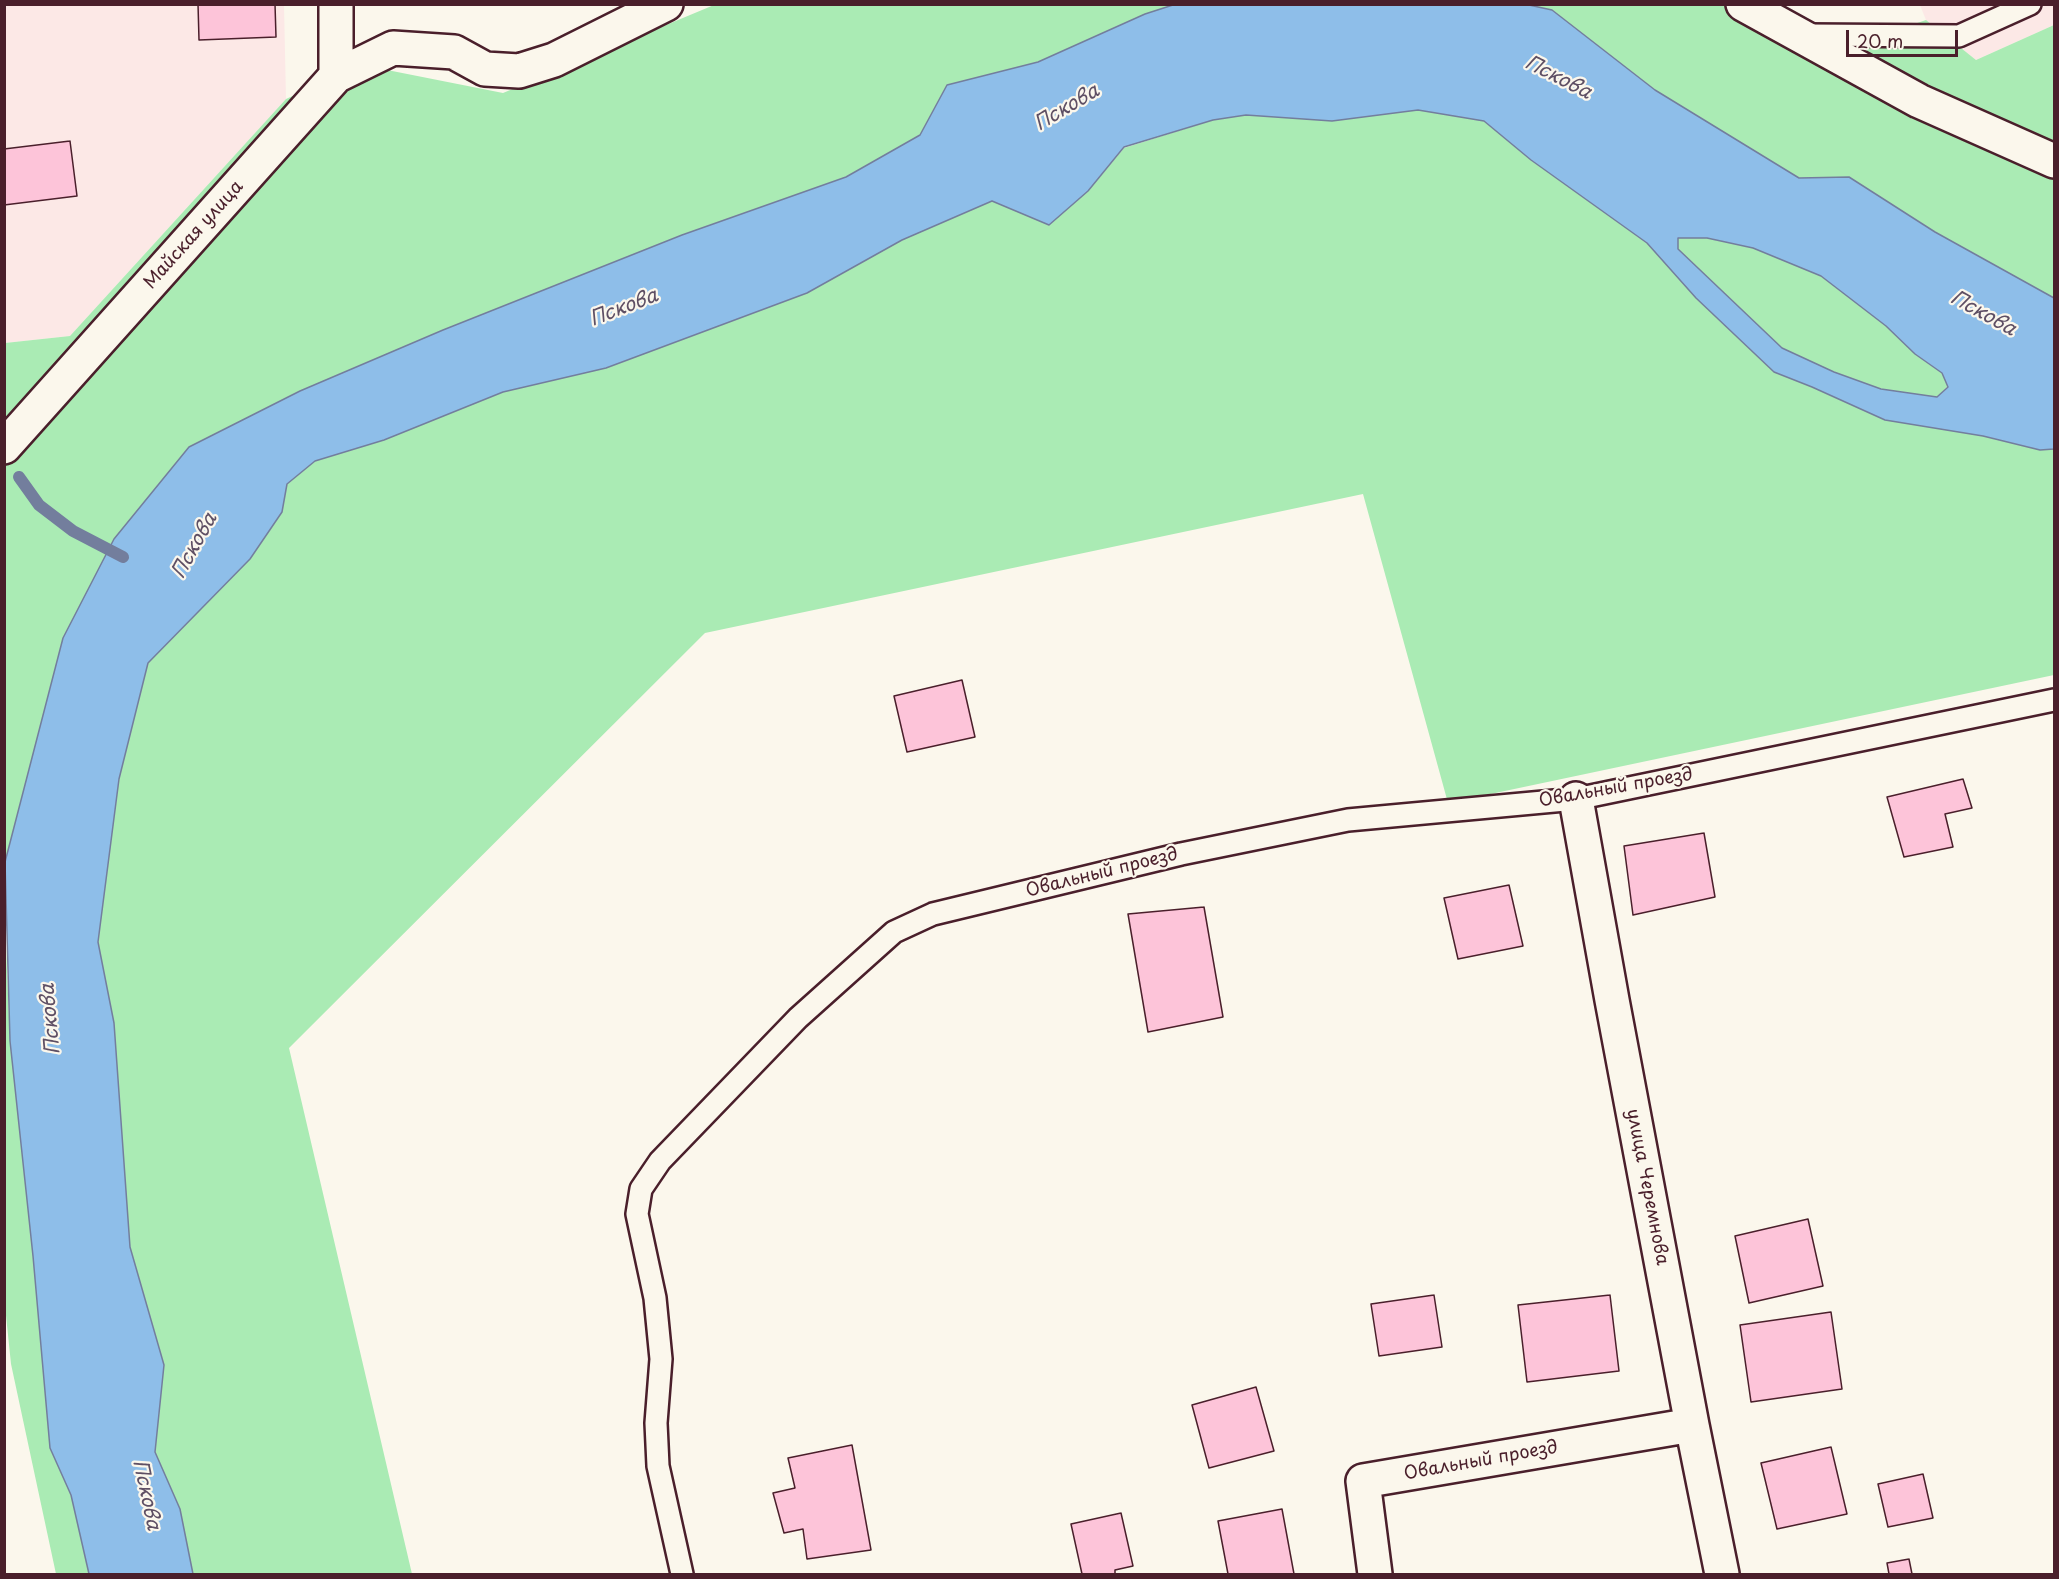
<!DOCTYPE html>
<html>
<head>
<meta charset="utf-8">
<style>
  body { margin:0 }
  #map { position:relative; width:2059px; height:1579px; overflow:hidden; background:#fbf7ec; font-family:"Playpen Sans",sans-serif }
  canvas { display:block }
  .frame { position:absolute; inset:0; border:6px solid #4a1f2b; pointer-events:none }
  .scale { position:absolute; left:1846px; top:30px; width:112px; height:27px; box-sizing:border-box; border:3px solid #4a1f2b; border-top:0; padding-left:8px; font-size:18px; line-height:21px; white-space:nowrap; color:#4a1f2b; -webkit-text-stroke:4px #fbf7ec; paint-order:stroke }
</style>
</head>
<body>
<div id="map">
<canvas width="2059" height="1579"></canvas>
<div class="frame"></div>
<div class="scale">20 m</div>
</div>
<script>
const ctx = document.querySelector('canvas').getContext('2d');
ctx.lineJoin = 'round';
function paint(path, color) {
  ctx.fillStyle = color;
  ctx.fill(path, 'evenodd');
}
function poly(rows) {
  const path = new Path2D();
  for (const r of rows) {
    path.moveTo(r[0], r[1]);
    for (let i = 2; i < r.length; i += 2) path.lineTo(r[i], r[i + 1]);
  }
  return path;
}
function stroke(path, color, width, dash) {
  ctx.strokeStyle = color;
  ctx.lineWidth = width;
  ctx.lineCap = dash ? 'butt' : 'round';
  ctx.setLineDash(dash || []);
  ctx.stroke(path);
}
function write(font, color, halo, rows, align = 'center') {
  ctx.font = font + ' "Playpen Sans",sans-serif';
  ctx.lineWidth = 4.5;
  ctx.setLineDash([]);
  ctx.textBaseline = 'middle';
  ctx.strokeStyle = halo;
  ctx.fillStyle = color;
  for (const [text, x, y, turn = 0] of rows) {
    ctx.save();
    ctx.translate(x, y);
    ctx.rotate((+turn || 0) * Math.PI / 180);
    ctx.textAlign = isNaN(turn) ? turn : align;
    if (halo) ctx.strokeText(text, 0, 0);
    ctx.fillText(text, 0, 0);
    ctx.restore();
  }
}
const built = poly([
  [4,5,284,5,286,99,70,336,5,343],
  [1920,5,2054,5,2054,25,1976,60,1926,20]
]);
const green = poly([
  [714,5,1176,5,1145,14,1038,62,947,85,920,135,846,177,682,235,443,330,300,391,189,447,5,862,5,343,70,336,286,99,336,76,372,67,503,93],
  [1529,5,1725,5,1820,56,1926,20,1976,60,2054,25,2054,298,1935,232,1849,177,1799,178,1655,90,1552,10],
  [1418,109,1484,121,1531,160,1647,243,1696,298,1774,372,1812,387,1937,428,1983,436,2040,450,2054,449,2054,675,1448,803,1363,494,705,633,289,1048,412,1574,193,1574,180,1509,155,1452,164,1365,130,1247,114,1023,98,942,119,779,148,663,250,559,282,512,287,484,315,461,384,440,503,392,606,368,807,293,902,240,992,201,1049,225,1088,191,1124,148,1213,120,1246,114,1332,121],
  [1678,238,1707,238,1753,248,1821,276,1886,326,1915,354,1942,373,1948,386,1937,397,1881,389,1834,372,1782,348,1678,249],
  [4,900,10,1041,33,1256,50,1448,71,1495,89,1574,56,1574,11,1364,4,1296]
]);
const water = poly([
  [1529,5,1552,10,1655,90,1799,178,1849,177,1935,232,2054,298,2054,449,2040,450,1983,436,1885,420,1812,387,1774,372,1696,298,1647,243,1531,160,1484,121,1418,110,1332,121,1246,115,1213,120,1124,147,1088,191,1049,225,992,201,902,240,807,293,606,368,503,392,384,440,315,461,287,484,282,512,250,559,148,663,119,779,98,942,114,1023,130,1247,164,1365,155,1452,180,1509,193,1574,89,1574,71,1495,50,1448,33,1256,10,1041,5,862,63,638,114,539,189,447,300,391,443,330,682,235,846,177,920,135,947,85,1038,62,1145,14,1176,4,1529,5],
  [1678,238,1707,238,1753,248,1821,276,1886,326,1915,354,1942,373,1948,387,1937,397,1881,389,1834,372,1782,348,1678,249,1678,238]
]);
const stream = poly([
  [19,477,39,505,73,531,123,557]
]);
const building = poly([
  [198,4,275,4,276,37,199,40,198,4],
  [70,141,77,196,4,205,4,149,70,141],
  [962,680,975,737,907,752,894,696,962,680],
  [1963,779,1972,808,1945,814,1953,847,1904,857,1887,797,1963,779],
  [1704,833,1715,897,1633,915,1624,846,1704,833],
  [1509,885,1523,946,1458,959,1444,898,1509,885],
  [1204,907,1223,1017,1148,1032,1128,914,1204,907],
  [1808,1219,1823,1286,1749,1303,1735,1236,1808,1219],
  [1434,1295,1442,1347,1379,1356,1371,1304,1434,1295],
  [1610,1295,1619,1371,1527,1382,1518,1305,1610,1295],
  [1831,1312,1842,1389,1751,1402,1740,1325,1831,1312],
  [1256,1387,1274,1451,1209,1468,1192,1405,1256,1387],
  [852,1445,871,1550,807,1559,803,1529,784,1533,773,1493,795,1488,788,1458,852,1445],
  [1831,1447,1847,1514,1777,1529,1761,1463,1831,1447],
  [1923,1474,1933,1518,1888,1527,1878,1484,1923,1474],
  [1282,1509,1294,1574,1228,1574,1218,1521,1282,1509],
  [1121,1513,1133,1566,1115,1570,1115,1574,1082,1574,1071,1524,1121,1513],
  [1909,1559,1912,1574,1889,1574,1887,1563,1909,1559]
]);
const service = poly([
  [1807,35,1959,36,2030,4],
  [682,1574,658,1466,656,1423,661,1359,655,1298,637,1214,641,1189,660,1161,798,1018,894,932,933,914,1181,854,1348,820,1576,799,2054,700]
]);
const minor = poly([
  [1743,4,1919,101,2054,161],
  [336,76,393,48,454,52,485,69,519,71,554,60,666,4],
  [4,447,336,76,336,4],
  [1576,799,1612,1000,1692,1425,1722,1574],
  [1375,1574,1363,1481,1692,1425]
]);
const streetNames = [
  ["Майская улица",194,235,-48],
  ["Овальный проезд",1616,788,-10],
  ["Овальный проезд",1102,873,-14],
  ["улица Черемнова",1647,1187,79],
  ["Овальный проезд",1481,1461,-10]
];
const waterNames = [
  ["Пскова",1558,78,27],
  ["Пскова",1067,108,-31],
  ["Пскова",624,308,-21],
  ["Пскова",1983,314,29],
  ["Пскова",195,546,-61],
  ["Пскова",51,1019,-95],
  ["Пскова",146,1495,78]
];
paint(built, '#fce8e6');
paint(green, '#aaebb4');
paint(water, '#8ebee9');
stroke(water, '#737e9d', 1.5);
stroke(stream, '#737e9d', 12);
paint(building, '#fdc4d9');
stroke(building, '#4a1f2b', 1.5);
stroke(service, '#4a1f2b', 26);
stroke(minor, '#4a1f2b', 38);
stroke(service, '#fbf7ec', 21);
stroke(minor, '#fbf7ec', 33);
write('18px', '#4a1f2b', '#fbf7ec', streetNames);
write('italic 20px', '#5e4f64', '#fbf7ec', waterNames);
</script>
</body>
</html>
